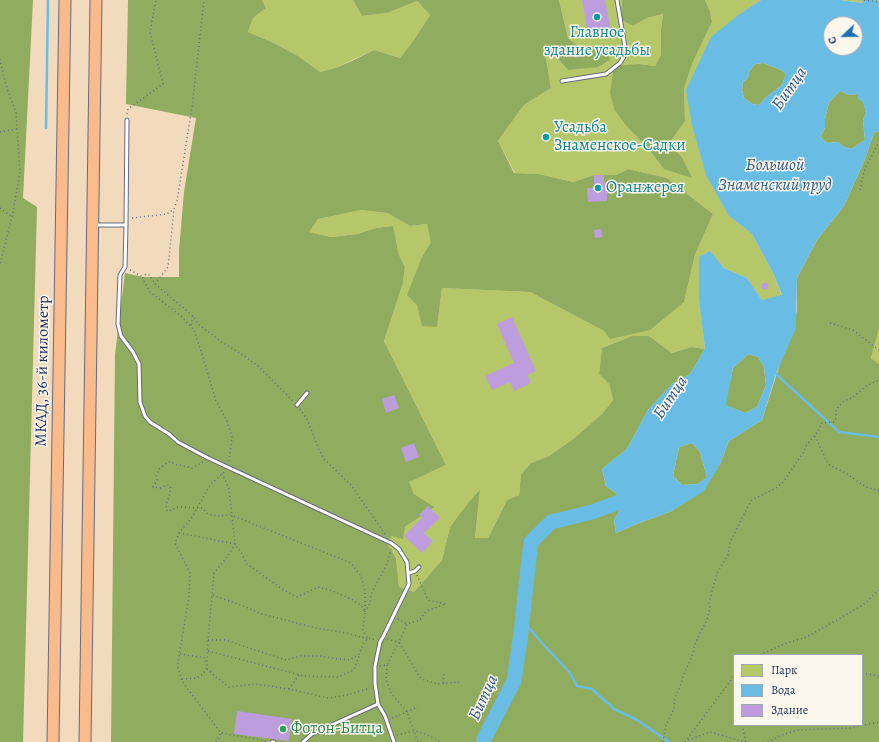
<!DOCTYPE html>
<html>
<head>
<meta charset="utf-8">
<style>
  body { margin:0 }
  #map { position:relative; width:879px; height:742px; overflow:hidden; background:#f2dbbd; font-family:Alegreya,serif }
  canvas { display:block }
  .legend { position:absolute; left:733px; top:654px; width:130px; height:72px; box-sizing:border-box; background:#fbf7ec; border:1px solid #a1a7b3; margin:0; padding:5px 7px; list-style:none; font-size:12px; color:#1b2f5e }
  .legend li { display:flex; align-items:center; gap:8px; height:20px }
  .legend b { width:20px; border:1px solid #a1a7b3 }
  .north { position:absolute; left:823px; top:16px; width:40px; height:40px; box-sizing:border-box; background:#fbf7ec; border:1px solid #a1a7b3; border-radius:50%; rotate:248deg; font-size:11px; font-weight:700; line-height:16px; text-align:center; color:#1b2f5e }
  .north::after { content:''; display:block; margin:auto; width:14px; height:18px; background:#1f6fb2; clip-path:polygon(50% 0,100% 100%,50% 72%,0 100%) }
</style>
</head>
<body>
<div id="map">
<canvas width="879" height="742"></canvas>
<ul class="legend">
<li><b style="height:11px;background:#b6c76a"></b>Парк</li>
<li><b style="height:11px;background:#69bde5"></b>Вода</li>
<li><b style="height:11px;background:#be9dde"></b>Здание</li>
</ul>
<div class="north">С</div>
</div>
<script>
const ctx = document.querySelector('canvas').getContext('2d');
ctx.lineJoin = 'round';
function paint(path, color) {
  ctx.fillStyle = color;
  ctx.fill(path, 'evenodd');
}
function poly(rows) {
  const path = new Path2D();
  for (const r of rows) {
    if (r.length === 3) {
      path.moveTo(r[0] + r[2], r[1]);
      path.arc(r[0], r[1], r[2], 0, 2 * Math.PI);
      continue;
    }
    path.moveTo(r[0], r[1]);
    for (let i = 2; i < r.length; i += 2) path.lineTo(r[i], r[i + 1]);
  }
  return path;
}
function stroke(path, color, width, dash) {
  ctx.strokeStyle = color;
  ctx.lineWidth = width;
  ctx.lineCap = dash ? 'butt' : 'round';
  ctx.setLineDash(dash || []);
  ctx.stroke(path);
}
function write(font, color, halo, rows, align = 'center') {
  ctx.font = font + ' Alegreya,serif';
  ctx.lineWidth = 3;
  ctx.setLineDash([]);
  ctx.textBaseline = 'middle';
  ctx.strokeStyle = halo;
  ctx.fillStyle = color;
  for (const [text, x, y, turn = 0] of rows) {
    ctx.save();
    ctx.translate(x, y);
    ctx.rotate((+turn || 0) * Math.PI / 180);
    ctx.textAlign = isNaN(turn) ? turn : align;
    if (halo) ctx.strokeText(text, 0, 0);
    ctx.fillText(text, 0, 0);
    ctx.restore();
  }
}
const green = poly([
  [262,0,353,0,362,16,387,13,417,1,430,15,413,41,400,58,374,50,335,68,320,72,298,56,274,43,248,32,253,18,266,8],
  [559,0,622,0,621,20,633,26,647,18,663,14,661,29,661,56,655,66,639,64,615,111,627,127,649,149,691,177,682,157,669,144,685,121,684,89,692,64,712,22,710,11,705,0,761,0,741,13,729,216,752,234,773,273,782,296,762,300,747,278,724,268,710,252,699,301,705,349,691,347,672,353,649,336,632,336,602,348,599,374,609,384,613,400,602,414,573,439,549,456,531,463,521,474,519,495,507,500,488,538,475,538,480,491,450,527,442,560,414,592,399,587,396,558,387,543,392,536,435,507,414,494,408,482,446,465,384,341,403,283,405,267,399,255,393,226,376,228,357,234,331,237,308,232,318,219,361,210,387,213,410,226,427,224,432,242,422,257,417,305,437,326,442,288,530,292,604,331,684,302,695,255,713,214,667,178,628,169,616,175,594,175,573,182,539,174,515,173,498,141,524,105,551,88,547,64,543,53,556,57,568,70,604,45,581,48,568,38],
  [840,0,879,0,879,7,871,4],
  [879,329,879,364,871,358]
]);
const forest = poly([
  [0,0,33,0,23,198,37,207,23,742,0,742],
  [128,0,262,0,266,8,253,18,248,32,274,43,298,56,320,72,335,68,352,61,374,50,400,58,413,41,430,15,417,1,387,13,362,16,353,0,559,0,568,38,581,48,604,45,610,60,598,67,568,70,556,57,544,53,547,64,551,88,524,105,498,141,514,173,539,174,573,182,594,175,616,175,628,169,667,178,713,214,695,255,684,302,650,330,610,339,604,331,530,292,442,288,437,327,422,326,417,305,407,295,422,257,431,242,427,224,410,226,387,213,361,210,318,219,309,232,331,237,357,234,376,228,393,226,399,255,405,267,403,283,384,341,446,465,409,482,414,494,435,507,405,527,403,539,392,536,387,543,396,558,399,587,414,592,442,560,450,527,469,502,480,490,475,538,488,538,507,500,519,495,521,474,531,463,549,456,573,439,602,414,613,400,609,384,599,374,602,348,632,336,649,336,672,353,691,347,705,349,690,374,673,383,648,410,627,449,602,469,606,486,625,500,614,520,616,533,639,523,672,511,720,464,729,441,762,420,797,311,797,278,817,240,844,206,865,159,874,133,879,131,879,329,871,358,879,364,879,742,111,742,115,355,125,273,143,277,179,277,179,250,184,192,196,118,126,104],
  [734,655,862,655,862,725,734,725],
  [622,0,705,0,710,11,712,22,692,64,684,89,685,121,669,144,682,157,692,178,664,169,649,149,627,127,615,111,610,93,614,66,639,64,655,66,661,55,661,29,663,14,647,18,633,26,621,20],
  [763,63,781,70,786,74,782,85,765,98,759,105,752,104,744,98,742,90,743,82,748,78,749,72,755,64],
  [840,91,849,95,858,94,863,101,866,113,863,120,865,140,851,149,844,147,838,142,827,143,820,137,825,128,825,119,829,102],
  [748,354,758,357,764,367,766,385,757,407,745,413,725,405,733,368],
  [692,443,700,452,707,477,698,484,682,485,673,476,679,447]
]);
const water = poly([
  [761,0,840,0,871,4,879,7,879,131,874,133,865,159,844,206,817,240,797,278,796,328,776,374,762,420,729,441,720,464,704,491,672,511,639,523,616,533,614,520,625,500,606,486,602,469,627,449,648,410,673,383,690,374,705,349,699,301,699,257,710,251,724,268,747,278,762,300,782,295,773,273,752,234,729,216,706,175,692,125,686,90,711,37,741,13],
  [831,24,855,24,855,48,831,48],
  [763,63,781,70,786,74,782,85,765,98,759,105,752,104,744,98,742,90,743,82,748,78,749,72,755,64],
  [840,91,849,95,858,94,858,99,863,102,866,113,863,120,865,140,851,149,844,147,838,142,827,143,820,137,825,128,825,119,829,102],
  [748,354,758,357,764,367,766,385,757,407,745,413,726,405,733,368],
  [692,443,700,452,707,477,698,484,682,485,673,476,679,447]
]);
const stream = poly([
  [46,128,48,0],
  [776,374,839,432,879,437],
  [522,620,542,643,570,673,577,686,592,689,614,709,637,720,669,742]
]);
const river = poly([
  [855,28,871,4,870,0],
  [484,742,484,739,514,681,521,633,526,585,531,542,551,522,592,512,625,500,635,484]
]);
const building = poly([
  [582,0,605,0,612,35,589,39],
  [594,175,604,175,604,182,609,182,609,189,607,189,607,201,588,202,587,188,594,188],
  [601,229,603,237,595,238,594,230],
  [765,286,3.5],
  [512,317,536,371,527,375,531,383,514,391,510,382,492,390,485,376,514,363,497,324],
  [394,395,399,408,386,413,382,399],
  [414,443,419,457,406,462,401,448],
  [428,506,440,518,424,533,433,541,422,553,404,536,422,518,419,515],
  [237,711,292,719,289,741,234,734]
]);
const path = poly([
  [864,0,879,2],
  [0,59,5,82,16,113,20,173,12,217,0,264],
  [127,114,128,109,163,84,150,32,156,0],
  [0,132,17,129],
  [860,190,865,168,879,142],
  [0,208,12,217],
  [132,218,167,214,174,209,177,201,192,107,204,0],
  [130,270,143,277],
  [155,284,168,267,174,209],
  [830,323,853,330,879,350],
  [191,325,193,316],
  [300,409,308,421,319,450,324,459,351,485,385,534],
  [815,436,828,464,847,474,866,487,879,491],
  [229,461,232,437,227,421,216,401,202,354,194,330,182,317,150,292,143,279,143,277,146,274,150,275,155,284,193,316,198,324,223,343,246,357,258,366,294,402],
  [203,462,192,468,174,464,172,462,168,462,159,469,156,477,157,480,153,487,160,488,167,485,169,485,171,488,169,497,166,504,167,511,169,511,178,507,202,508,208,514,218,516,231,515,351,563,361,576,365,592,365,610],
  [224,472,210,485,191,519,179,533,175,543,190,573,189,596,178,662,178,668,182,681,187,688,221,733,267,741],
  [179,533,235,544,242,554,247,564,282,589,297,597,318,587,333,591,351,599,362,606,365,612,363,630,368,639],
  [417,575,428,600,446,604,426,611,420,620,407,624,399,642,417,673,422,679,437,684,459,682],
  [213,595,246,607,259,613,316,628,346,633,368,639],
  [365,612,370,603,372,592,387,564,391,549],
  [398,619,407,624],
  [208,640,225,640,286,660,301,656,320,656,338,659,350,660,359,654,365,641,371,638,375,640],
  [208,651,304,676,338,677,354,670,360,654],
  [180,654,205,658,206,665],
  [760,655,784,644,807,637,863,605,879,590],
  [387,665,386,679,391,693,407,712,418,742],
  [380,666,387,665,399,642,387,639],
  [207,669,216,677,229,687,256,684,289,689,328,698,347,695,370,688],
  [862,673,879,676],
  [182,679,197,678,203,674,207,668,208,640,214,573,228,556,235,544,229,489,222,473],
  [443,683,444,674],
  [289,689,299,675],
  [392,718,418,707],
  [742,725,746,742],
  [397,735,414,731,423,733,441,742],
  [688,740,710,732,745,742],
  [216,742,221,733],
  [663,742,666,725,674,709,675,697,680,687,683,676,691,659,696,641,707,620,710,608,709,603,717,573,728,555,730,543,746,510,752,500,776,488,783,482,803,453,806,446,819,430,821,423,834,422,836,418,836,410,844,401,852,398,866,386,879,380],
  [685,742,734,676],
  [768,742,782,735,798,730,849,728,879,722]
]);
const lane = poly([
  [562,81,606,74,620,63,626,53,617,0],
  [96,225,126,225,125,267,120,275,118,324,121,336,133,352,139,364,140,402,145,416,150,422,169,434,178,442,208,458,391,543,399,549,407,562,409,584,383,637,380,642,375,666,375,683,378,704,385,716,394,742],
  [126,225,127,120],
  [297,405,307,393],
  [409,573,415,571,419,567],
  [272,742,274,742],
  [303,742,312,734,378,704]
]);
const highway = poly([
  [53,742,65,0],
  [85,742,96,0]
]);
const markers = [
  [597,17,4,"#0f9aa8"],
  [546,137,4,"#0f9aa8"],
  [598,188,4,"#0f9aa8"],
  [283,729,4,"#2e9e5b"]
];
const cultureNames = [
  ["Главное",597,33,"center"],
  ["здание усадьбы",597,51,"center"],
  ["Усадьба",554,128],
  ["Знаменское-Садки",554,146],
  ["Оранжерея",606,188]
];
const streetNames = [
  ["МКАД, 36-й километр",43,371,-89]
];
const leisureNames = [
  ["Фотон-Битца",291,729]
];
const waterNames = [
  ["Битца",790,89,-55],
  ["Большой",775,166],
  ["Знаменский пруд",775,186],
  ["Битца",671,398,-56],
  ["Битца",484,698,-65]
];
paint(green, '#b6c76a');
paint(forest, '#90ac5e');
paint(water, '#69bde5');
stroke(stream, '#69bde5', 2.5);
stroke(river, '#69bde5', 15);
paint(building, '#be9dde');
stroke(lane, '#666b7f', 5);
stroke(highway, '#666b7f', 13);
stroke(path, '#666b7f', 1.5, [1, 3]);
stroke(lane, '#fff', 3);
stroke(highway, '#fabb8c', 11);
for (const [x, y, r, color] of markers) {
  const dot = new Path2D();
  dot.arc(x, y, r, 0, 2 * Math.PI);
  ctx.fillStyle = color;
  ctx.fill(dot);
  stroke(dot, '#fbf7ec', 1.5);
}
write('16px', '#0d838f', '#fbf7ec', cultureNames, 'left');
write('16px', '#1b2f5e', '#fbf7ec', streetNames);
write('16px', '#27864d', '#fbf7ec', leisureNames, 'left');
write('italic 17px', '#325a86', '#fbf7ec', waterNames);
</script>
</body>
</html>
